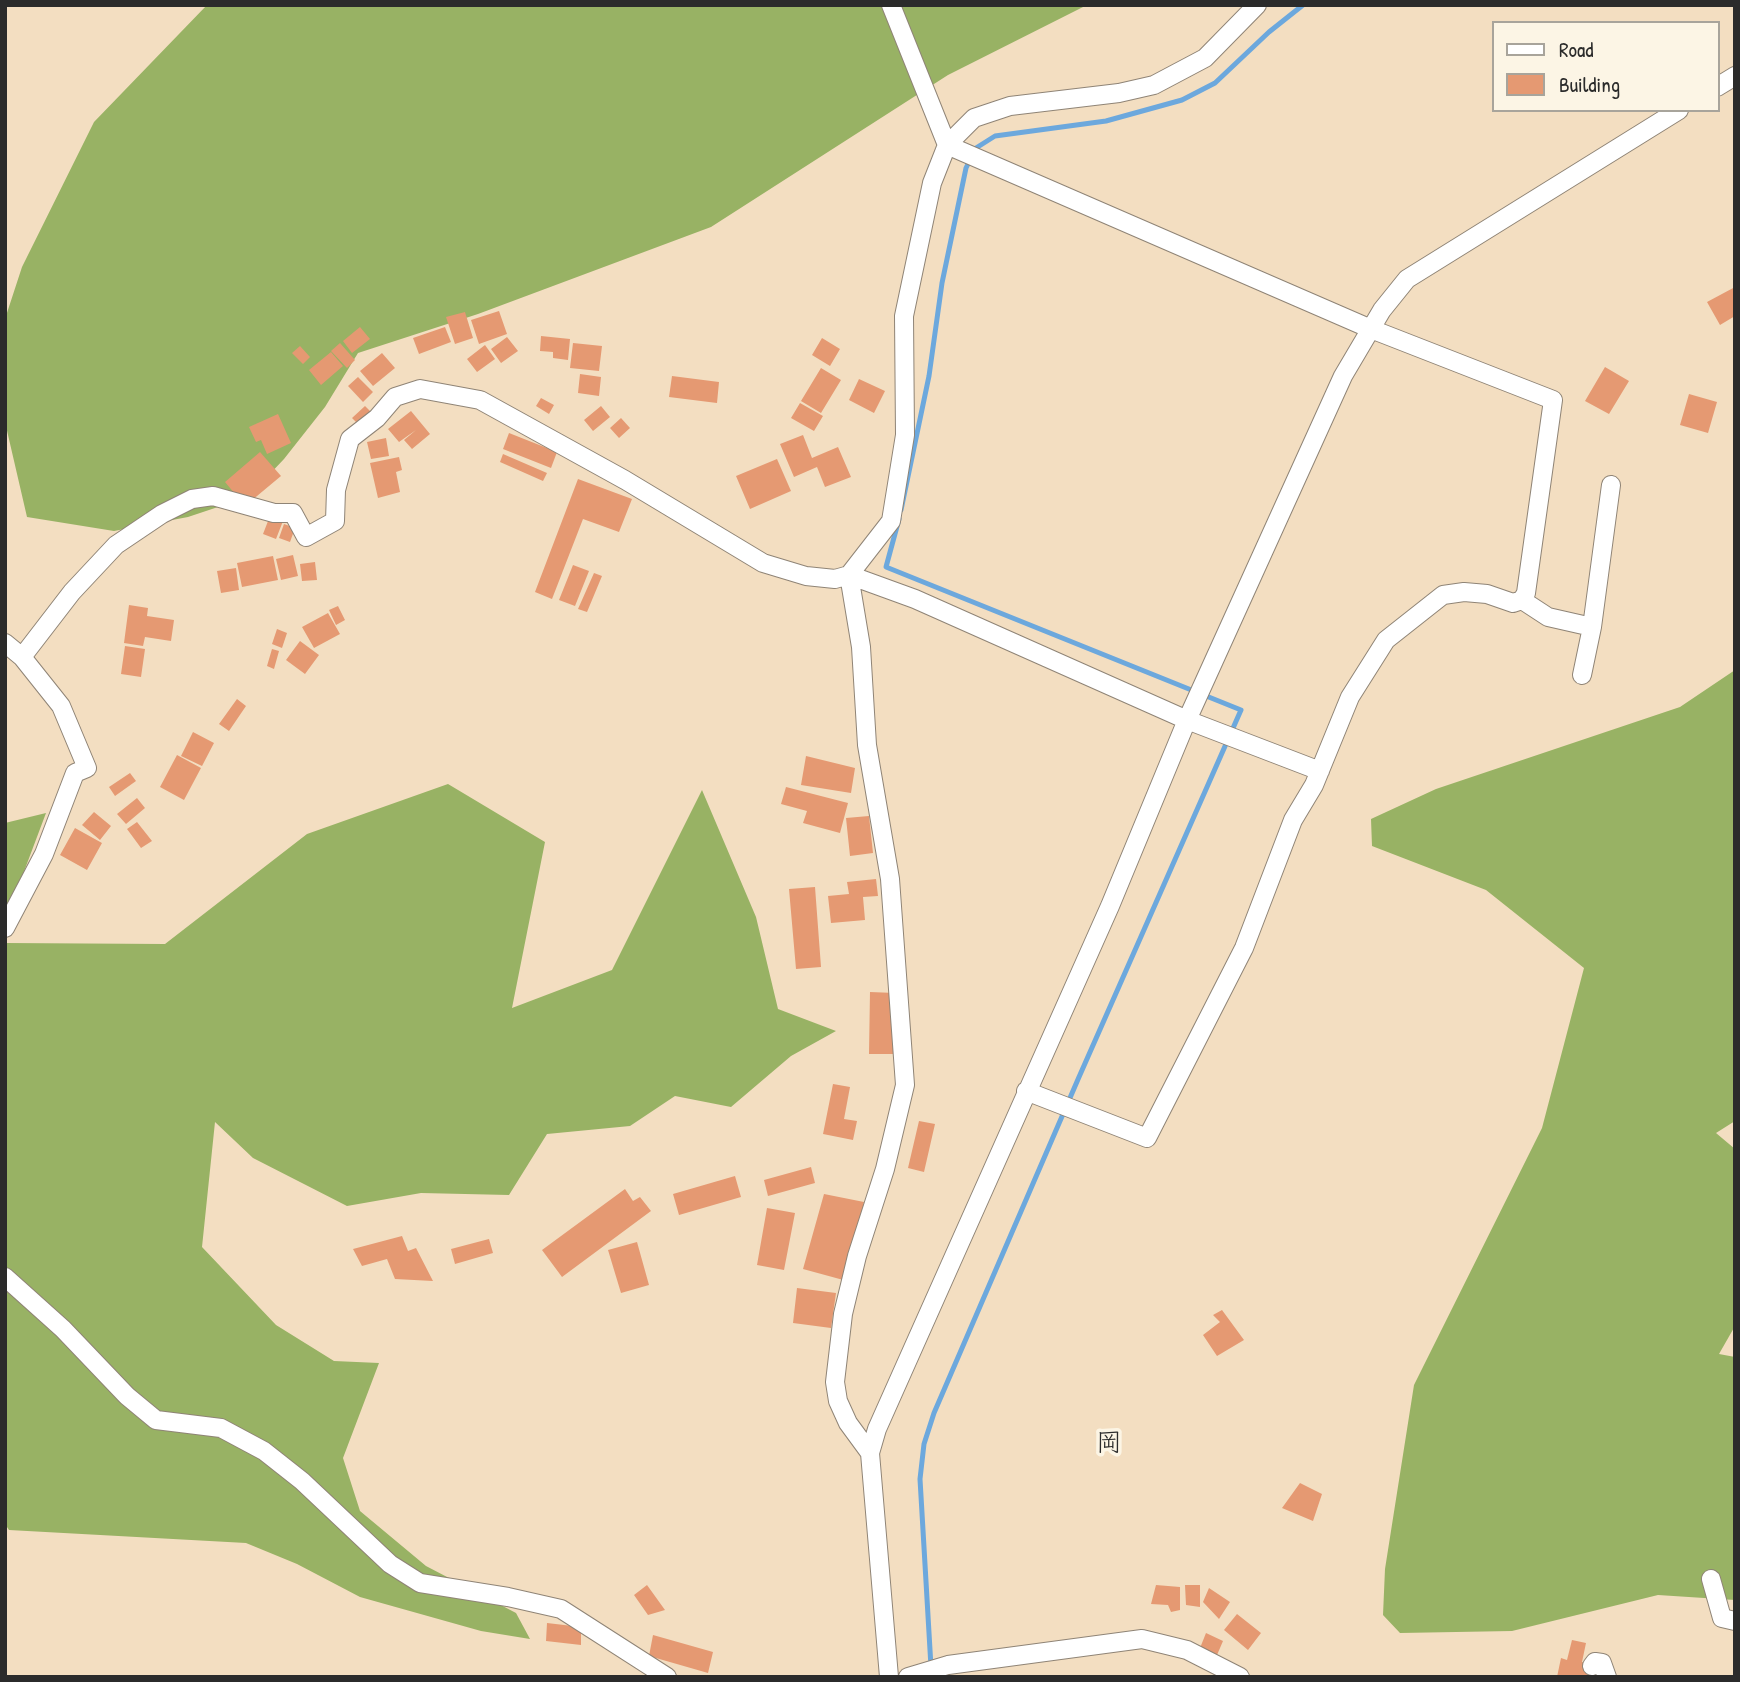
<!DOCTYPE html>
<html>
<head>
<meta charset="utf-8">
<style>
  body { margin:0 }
  #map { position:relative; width:1740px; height:1682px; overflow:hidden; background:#f3dec1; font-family:"Patrick Hand",sans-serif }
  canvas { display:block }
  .frame { position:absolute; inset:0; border:7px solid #2b2b2b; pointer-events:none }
  .legend { position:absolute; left:1492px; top:21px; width:228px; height:91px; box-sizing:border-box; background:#fcf5e5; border:2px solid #a8a49b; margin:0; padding:9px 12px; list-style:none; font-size:21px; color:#2b2b2b }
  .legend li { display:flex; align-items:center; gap:14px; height:35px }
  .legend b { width:35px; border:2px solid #a8a49b }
</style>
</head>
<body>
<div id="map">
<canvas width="1740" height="1682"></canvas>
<div class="frame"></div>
<ul class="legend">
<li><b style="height:9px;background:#fff"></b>Road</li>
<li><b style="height:19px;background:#e59972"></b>Building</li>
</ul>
</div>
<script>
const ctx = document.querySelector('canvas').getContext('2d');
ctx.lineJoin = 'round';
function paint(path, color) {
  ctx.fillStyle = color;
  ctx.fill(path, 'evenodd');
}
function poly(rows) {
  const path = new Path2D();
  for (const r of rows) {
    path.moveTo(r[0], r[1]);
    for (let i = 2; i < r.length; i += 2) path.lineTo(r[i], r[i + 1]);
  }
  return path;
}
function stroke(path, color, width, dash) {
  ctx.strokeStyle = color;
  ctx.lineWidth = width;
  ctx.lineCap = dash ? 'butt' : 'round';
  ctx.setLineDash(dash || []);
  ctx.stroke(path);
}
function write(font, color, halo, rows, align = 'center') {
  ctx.font = font + ' "Patrick Hand","Klee One",sans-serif';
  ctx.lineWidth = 7;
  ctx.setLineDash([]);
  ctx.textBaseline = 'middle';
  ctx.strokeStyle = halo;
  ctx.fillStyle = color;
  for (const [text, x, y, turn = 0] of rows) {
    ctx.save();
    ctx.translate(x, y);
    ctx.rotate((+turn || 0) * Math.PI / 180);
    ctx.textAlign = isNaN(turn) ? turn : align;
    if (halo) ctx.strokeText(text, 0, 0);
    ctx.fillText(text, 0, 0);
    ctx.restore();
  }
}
const forest = poly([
  [207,5,1087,5,948,75,711,227,478,314,358,353,325,407,284,459,248,497,188,517,114,531,27,517,5,422,5,319,22,267,94,122],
  [1735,670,1735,1121,1716,1133,1735,1149,1735,1326,1719,1354,1735,1357,1735,1600,1658,1595,1512,1631,1400,1633,1383,1615,1385,1569,1414,1385,1542,1128,1584,968,1486,890,1372,846,1371,819,1436,789,1680,707],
  [448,784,545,842,512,1008,612,970,702,790,756,917,778,1009,836,1031,791,1056,731,1107,675,1096,630,1126,547,1134,509,1195,421,1193,347,1206,253,1158,215,1122,202,1247,276,1325,334,1361,379,1363,343,1458,360,1511,426,1566,516,1613,530,1639,481,1631,360,1597,297,1564,246,1543,9,1530,5,1524,5,943,165,944,307,834],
  [46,813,5,922,5,823]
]);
const stream = poly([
  [901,510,929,376,942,283,966,168,976,148,995,136,1106,121,1182,100,1215,83,1269,32,1303,5],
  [899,519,886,567,1241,710,1079,1077,934,1413,924,1444,920,1479,931,1667]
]);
const building = poly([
  [1735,287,1735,316,1720,325,1707,302],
  [499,311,507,334,479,344,471,320],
  [465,312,473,338,455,344,446,317],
  [360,327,370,339,352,353,343,341],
  [445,327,451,342,419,354,413,338],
  [541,336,570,339,568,360,553,358,553,352,540,351],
  [507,337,518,351,501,363,491,349],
  [822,338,840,349,830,366,812,355],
  [340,343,355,360,347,368,331,351],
  [573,343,602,346,599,371,570,368],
  [485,345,495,359,477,372,467,359],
  [300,346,310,357,303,364,292,353],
  [331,352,343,366,321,385,309,370],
  [382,353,395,368,373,386,360,371],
  [1605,367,1629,381,1609,414,1585,401],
  [821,368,841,380,821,413,801,401],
  [580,374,601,377,599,396,578,393],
  [672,376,719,382,717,403,669,397],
  [358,377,373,392,363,402,348,386],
  [859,379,885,391,874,413,849,400],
  [1689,394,1717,402,1708,433,1680,425],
  [541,398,554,405,549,414,536,406],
  [800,403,823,416,814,431,791,418],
  [365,406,373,414,360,426,352,418],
  [601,406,610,417,593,431,584,420],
  [411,411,430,434,412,449,404,440,416,430,399,442,388,429],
  [278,414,291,443,267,454,261,440,256,442,249,427],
  [621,418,630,428,619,438,610,428],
  [509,433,557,452,551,468,503,449],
  [803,435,812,458,838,447,851,477,825,487,817,467,794,477,780,444],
  [386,438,389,456,371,459,367,442],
  [260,452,281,476,245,506,225,482],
  [503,454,547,473,543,481,500,462],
  [399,457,402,470,396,472,400,492,378,498,370,463],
  [777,459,791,491,750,509,736,476],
  [578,479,632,499,619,532,583,519,552,599,535,592],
  [270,516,283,521,276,539,263,534],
  [284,524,295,528,290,542,279,538],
  [293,555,298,576,281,580,276,559],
  [273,556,278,580,242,587,237,563],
  [315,562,317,580,302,581,300,564],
  [573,565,589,571,575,606,559,600],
  [236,568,239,590,221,593,217,571],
  [594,573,602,576,587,612,578,609],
  [129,605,148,608,147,616,174,620,171,641,145,637,143,646,124,643],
  [338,606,345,620,336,625,329,610],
  [328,613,340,634,314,648,302,627],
  [277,629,287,633,282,648,272,644],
  [300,641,319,655,305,674,286,660],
  [125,646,145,649,141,677,121,674],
  [272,649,279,651,274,669,267,666],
  [237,699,246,706,229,731,219,724],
  [193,732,214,743,202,766,181,756],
  [177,755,201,768,184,800,160,787],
  [806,756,855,768,851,793,801,785],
  [130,773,136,781,115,796,109,787],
  [786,787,848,803,840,833,803,823,807,811,781,804],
  [137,798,145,808,126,824,117,814],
  [94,812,111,826,100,840,82,825],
  [869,816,873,853,850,856,846,818],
  [137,822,152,841,141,848,127,829],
  [75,828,102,843,87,870,60,855],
  [876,879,878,896,863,897,865,920,831,923,828,896,849,894,847,882],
  [815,887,821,967,796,969,789,889],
  [870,992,895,993,894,1054,869,1054],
  [833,1084,850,1087,844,1119,857,1121,853,1140,823,1134],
  [919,1121,935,1124,924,1172,908,1168],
  [811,1167,815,1183,768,1196,764,1180],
  [735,1176,741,1197,679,1215,673,1194],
  [625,1189,633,1201,640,1197,651,1211,562,1277,542,1250],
  [824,1194,864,1202,847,1281,803,1269],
  [767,1208,795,1213,784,1270,757,1265],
  [402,1236,408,1251,416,1248,433,1281,395,1279,387,1259,362,1266,353,1249],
  [489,1239,493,1253,455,1264,451,1249],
  [637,1242,649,1285,621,1293,608,1250],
  [797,1288,836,1293,831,1328,793,1323],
  [1222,1310,1244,1340,1217,1356,1203,1335,1220,1322,1213,1315],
  [1300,1483,1322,1494,1313,1521,1282,1508],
  [647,1585,665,1610,648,1615,634,1595],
  [1156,1585,1180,1587,1180,1610,1171,1612,1168,1605,1151,1604],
  [1185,1585,1200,1585,1200,1607,1186,1605],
  [1209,1588,1230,1602,1219,1619,1203,1602],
  [1237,1614,1261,1633,1248,1650,1224,1630],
  [547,1623,581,1627,581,1645,546,1641],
  [1206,1633,1223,1641,1217,1655,1200,1648],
  [653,1635,713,1652,708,1673,649,1656],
  [1572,1640,1586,1643,1582,1662,1590,1664,1587,1677,1557,1677,1561,1658,1567,1660]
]);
const minor = poly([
  [891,5,947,145,1371,329,1553,400,1526,593,1522,600,1513,603,1487,594,1464,592,1443,595,1386,640,1350,697,1314,785,1293,820,1244,948,1147,1138,1026,1091],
  [1717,87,1735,76],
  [1522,600,1548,617,1592,627,1611,485],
  [5,643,22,657,61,706,87,768,75,773,44,854,5,928],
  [22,657,72,592,116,545,162,514,192,499,213,496,274,513,293,513,306,537,335,521,336,490,350,439,377,418,395,397,420,389,480,400,625,480,763,563,806,576,835,579,849,575,915,599,1187,720,1320,771],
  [1582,675,1592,627],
  [5,1277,63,1329,127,1396,156,1420,221,1428,264,1451,302,1481,390,1564,420,1583,508,1597,561,1609,667,1677],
  [870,1453,848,1423,838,1401,835,1382,843,1314,857,1256,885,1169,905,1085,890,879,867,745,861,647,849,575,891,521,905,435,904,316,932,183,947,145,974,118,1010,106,1119,93,1154,85,1205,58,1257,5],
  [1711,1579,1722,1618,1735,1621],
  [1592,1666,1595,1662,1602,1663,1607,1677],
  [889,1677,870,1453,877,1429,1110,906,1187,720,1343,376,1382,310,1407,279,1679,110],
  [908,1677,948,1665,1142,1639,1187,1650,1240,1677]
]);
const quarterNames = [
  ["岡",1109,1444]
];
paint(forest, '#98b264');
stroke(stream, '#6ca8dd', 5);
paint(building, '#e59972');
stroke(minor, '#8f8476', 20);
stroke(minor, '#fff', 18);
write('26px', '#2b2b2b', '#fcf5e5', quarterNames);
</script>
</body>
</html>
